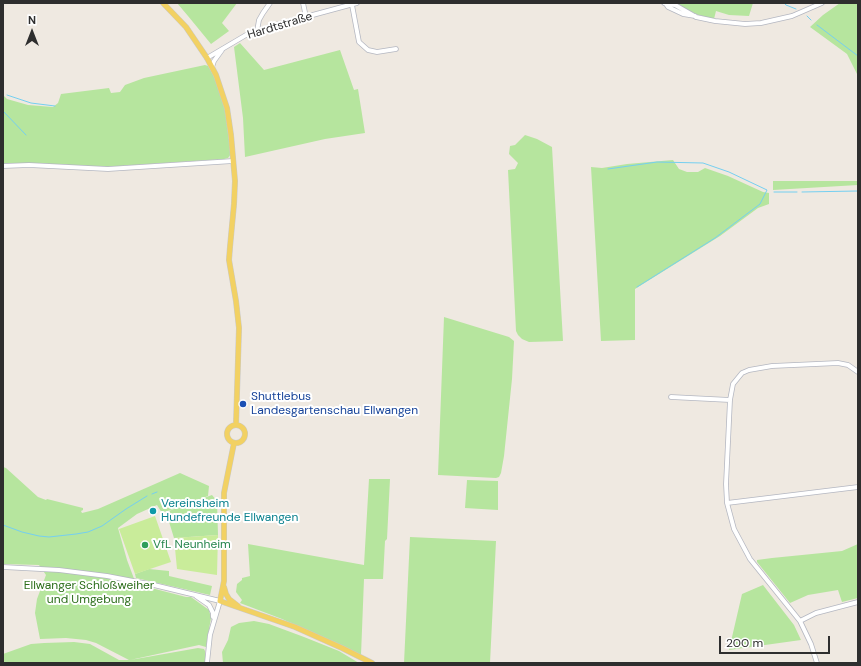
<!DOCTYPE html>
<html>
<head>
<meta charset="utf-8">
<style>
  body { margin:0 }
  #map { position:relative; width:861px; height:666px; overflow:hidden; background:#efe9e1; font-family:"DM Sans",sans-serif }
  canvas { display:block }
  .frame { position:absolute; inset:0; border:4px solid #2e2e2e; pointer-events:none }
  .north { position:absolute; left:12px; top:12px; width:40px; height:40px; -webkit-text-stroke:3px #fff; paint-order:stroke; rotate:0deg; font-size:11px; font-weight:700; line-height:16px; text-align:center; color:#2e2e2e }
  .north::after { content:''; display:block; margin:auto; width:14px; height:18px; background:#2e2e2e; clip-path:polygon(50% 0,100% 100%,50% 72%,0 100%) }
  .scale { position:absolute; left:719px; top:636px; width:111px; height:18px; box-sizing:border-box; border:2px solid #2e2e2e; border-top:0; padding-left:5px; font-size:12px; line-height:14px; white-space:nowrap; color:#2e2e2e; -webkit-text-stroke:3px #fff; paint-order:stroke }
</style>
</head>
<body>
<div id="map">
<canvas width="861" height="666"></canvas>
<div class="frame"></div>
<div class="north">N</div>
<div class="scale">200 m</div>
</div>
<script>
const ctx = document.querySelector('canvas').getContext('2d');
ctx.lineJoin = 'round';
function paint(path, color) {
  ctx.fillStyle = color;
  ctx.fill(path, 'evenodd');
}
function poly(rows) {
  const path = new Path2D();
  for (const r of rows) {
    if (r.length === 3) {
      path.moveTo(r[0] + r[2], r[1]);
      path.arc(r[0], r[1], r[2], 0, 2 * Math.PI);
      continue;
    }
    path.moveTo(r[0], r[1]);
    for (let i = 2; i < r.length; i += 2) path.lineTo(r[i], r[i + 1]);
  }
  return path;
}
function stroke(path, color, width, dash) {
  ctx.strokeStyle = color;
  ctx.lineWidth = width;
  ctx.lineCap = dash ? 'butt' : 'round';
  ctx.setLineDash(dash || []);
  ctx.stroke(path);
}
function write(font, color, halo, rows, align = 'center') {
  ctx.font = font + ' "DM Sans",sans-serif';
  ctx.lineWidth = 4;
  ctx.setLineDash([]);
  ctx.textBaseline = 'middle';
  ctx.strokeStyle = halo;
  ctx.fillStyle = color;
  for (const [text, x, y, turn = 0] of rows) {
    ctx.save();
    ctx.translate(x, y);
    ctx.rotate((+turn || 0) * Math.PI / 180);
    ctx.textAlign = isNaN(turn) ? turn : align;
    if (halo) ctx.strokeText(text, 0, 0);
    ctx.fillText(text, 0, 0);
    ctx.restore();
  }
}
const green = poly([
  [177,3,237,3,222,23,229,31,211,44,188,16],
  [674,3,753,3,749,16,729,15,716,11,714,19,698,15],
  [840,3,858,3,858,76,847,54,810,27,823,15],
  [240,43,264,70,340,50,354,90,358,89,365,133,325,139,245,157,243,118,234,47],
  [205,65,208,66,213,74,221,93,225,110,231,154,228,158,224,159,106,167,33,163,3,164,3,95,7,99,28,105,53,107,58,103,61,94,109,88,111,93,120,92,125,85,144,78],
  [525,135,537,139,552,147,563,341,529,342,522,339,518,335,516,331,508,170,515,169,518,163,509,154,510,146,515,145],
  [673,160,679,169,687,172,698,172,705,168,728,176,763,192,769,193,769,204,758,208,720,236,635,289,635,340,601,341,591,167,602,168,627,164],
  [773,181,858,181,858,185,773,190],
  [444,317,509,337,514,341,512,379,504,456,501,473,499,477,496,478,438,475],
  [3,467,6,468,38,497,46,500,47,499,83,508,83,510,81,511,82,513,98,509,180,473,209,486,208,496,162,513,157,505,137,514,118,528,127,560,136,584,186,597,191,597,209,610,211,618,206,647,199,645,130,660,198,648,204,649,205,651,205,663,3,663,3,654,31,644,44,643,74,642,90,644,119,660,129,660,96,643,86,640,66,638,40,639,35,613,37,599,46,575,39,565,3,564],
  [369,479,390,479,387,539,385,541,383,579,364,579,361,655,282,619,240,603,242,600,236,592,237,584,242,580,242,578,250,576,248,544,364,565],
  [467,480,498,481,498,510,465,508],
  [212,495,217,501,218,535,174,538,166,512],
  [410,537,496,541,490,663,404,663],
  [858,544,858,598,842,602,838,590,808,595,790,603,757,562,757,560,772,558,842,551],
  [149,569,169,571,169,576,212,586,210,595,136,578,135,574],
  [763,585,794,625,801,640,729,650,742,594],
  [254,621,269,624,304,637,339,651,359,663,223,663,222,652,228,640,231,627,239,623]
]);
const pitch = poly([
  [155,516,171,562,135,574,119,529],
  [218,535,217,575,177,569,174,538]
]);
const stream = poly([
  [784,3,786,5,796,9],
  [807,16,811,20],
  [817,25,858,56],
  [7,95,31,103,55,106],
  [3,111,26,135],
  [608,169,657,162,703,163,729,172,767,190,760,204,715,238,637,287],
  [774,192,797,192],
  [802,192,858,191],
  [152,494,157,492],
  [3,525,22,532,39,536,49,537,76,534,88,532,102,526,126,509,147,496]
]);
const minor = poly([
  [303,3,306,17],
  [664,3,666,4,675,5,696,17,715,21,745,24,761,23,792,16,822,3],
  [666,4,668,7,683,14,695,16],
  [352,5,359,42,368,50,377,52,396,49],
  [257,31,259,20,263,13,270,3],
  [207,58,246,35,272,26,357,3],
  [212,67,214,61,222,50],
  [3,166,29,165,108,169,233,161],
  [671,397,730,400],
  [727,503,858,487],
  [3,567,59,570,107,576,154,585,220,601,210,635,207,663],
  [196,596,209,605,213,613,213,617],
  [800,621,816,613,858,602],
  [817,663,811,644,800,621,750,559,734,529,727,503,726,484,730,400,733,384,742,373,749,370,772,366,838,363,848,365,858,372]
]);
const major = poly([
  [163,3,186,27,207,58,216,75,227,108,231,135,235,181,234,204,230,247,229,260,236,301,239,328,236,425],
  [236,434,9],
  [234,443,224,493,224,581,220,601,295,627,342,648,372,663],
  [224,587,226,594,229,599,238,606]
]);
const markers = [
  [243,404,4,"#1a4fb4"],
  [153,511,4,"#0f9aa8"],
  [145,545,4,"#2e9e5b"]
];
const streetNames = [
  ["Hardtstraße",280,26,-17]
];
const transitNames = [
  ["Shuttlebus",251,397],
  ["Landesgartenschau Ellwangen",251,411]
];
const cultureNames = [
  ["Vereinsheim",161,504],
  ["Hundefreunde Ellwangen",161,518]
];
const leisureNames = [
  ["VfL Neunheim",153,545]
];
const parkNames = [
  ["Ellwanger Schloßweiher",89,586],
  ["und Umgebung",89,600]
];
paint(green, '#b6e59e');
paint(pitch, '#c9ec9a');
stroke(stream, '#75cff0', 1);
stroke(minor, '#b4b7c1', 5.5);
stroke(major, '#c9c9c9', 6);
stroke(minor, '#fff', 4);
stroke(major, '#f2d163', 5);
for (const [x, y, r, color] of markers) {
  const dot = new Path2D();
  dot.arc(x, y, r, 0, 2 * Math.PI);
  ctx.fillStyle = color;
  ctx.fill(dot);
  stroke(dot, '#fff', 1.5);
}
write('12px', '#2e2e2e', '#fff', streetNames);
write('12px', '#164399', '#fff', transitNames, 'left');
write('12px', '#0d838f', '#fff', cultureNames, 'left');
write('12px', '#27864d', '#fff', leisureNames, 'left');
write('12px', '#2c6e1b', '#fff', parkNames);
</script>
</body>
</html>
